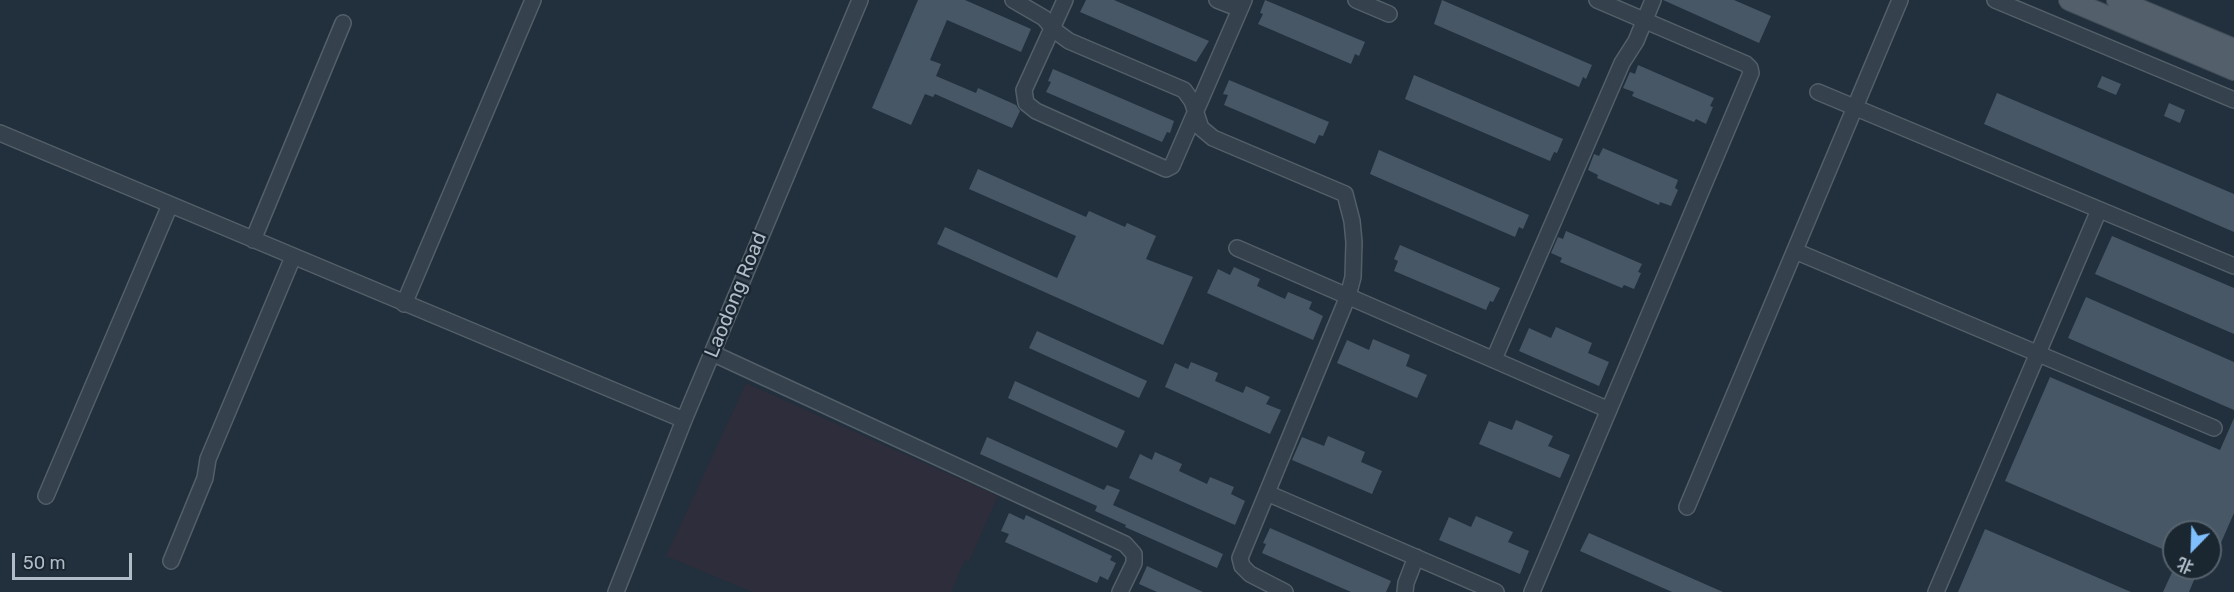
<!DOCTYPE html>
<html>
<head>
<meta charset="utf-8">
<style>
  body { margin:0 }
  #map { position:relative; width:2234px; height:592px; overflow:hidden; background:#21303c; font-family:Rubik,"Noto Sans SC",sans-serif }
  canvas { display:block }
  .north { position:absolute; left:2162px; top:520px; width:60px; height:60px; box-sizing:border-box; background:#1a2630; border:2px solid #56626d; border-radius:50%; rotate:203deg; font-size:16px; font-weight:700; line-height:24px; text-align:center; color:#b0bcc8 }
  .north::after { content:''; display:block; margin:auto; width:21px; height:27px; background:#80bffd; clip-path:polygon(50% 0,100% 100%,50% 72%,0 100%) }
  .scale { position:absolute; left:12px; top:553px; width:120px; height:27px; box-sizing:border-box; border:3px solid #b0bcc8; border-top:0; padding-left:8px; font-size:18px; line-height:21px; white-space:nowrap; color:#b0bcc8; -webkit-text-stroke:4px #1a2630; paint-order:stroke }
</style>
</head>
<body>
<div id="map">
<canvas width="2234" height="592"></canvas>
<div class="north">北</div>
<div class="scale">50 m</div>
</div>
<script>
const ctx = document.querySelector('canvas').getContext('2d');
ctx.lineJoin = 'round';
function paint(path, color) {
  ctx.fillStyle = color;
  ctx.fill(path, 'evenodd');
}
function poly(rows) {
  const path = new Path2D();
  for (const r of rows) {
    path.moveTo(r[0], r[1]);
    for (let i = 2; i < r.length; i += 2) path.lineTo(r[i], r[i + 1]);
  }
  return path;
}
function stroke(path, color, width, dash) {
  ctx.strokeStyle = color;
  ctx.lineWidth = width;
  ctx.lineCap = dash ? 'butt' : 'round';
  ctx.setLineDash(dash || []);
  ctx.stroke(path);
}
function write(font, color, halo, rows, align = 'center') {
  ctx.font = font + ' Rubik,sans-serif';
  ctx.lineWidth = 4.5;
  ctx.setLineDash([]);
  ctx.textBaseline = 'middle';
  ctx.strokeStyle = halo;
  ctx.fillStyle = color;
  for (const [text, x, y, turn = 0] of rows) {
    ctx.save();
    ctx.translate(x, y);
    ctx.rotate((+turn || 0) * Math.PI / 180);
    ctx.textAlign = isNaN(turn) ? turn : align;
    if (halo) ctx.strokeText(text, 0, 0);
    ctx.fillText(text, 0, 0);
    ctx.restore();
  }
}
const medical = poly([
  [746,383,998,496,969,562,965,560,951,592,752,592,666,556]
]);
const building = poly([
  [918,0,965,0,1031,29,1021,52,947,20,930,60,941,64,936,76,976,93,978,88,1016,105,1020,111,1012,128,935,94,933,97,925,94,911,125,872,108],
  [1086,0,1114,0,1209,41,1196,62,1080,12],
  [1265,0,1365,42,1359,56,1355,54,1351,64,1258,24,1263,14,1260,13],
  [1442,0,1592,65,1586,79,1583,77,1579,87,1434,24],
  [1663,0,1734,0,1771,16,1759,43],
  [1638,65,1714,98,1710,106,1713,107,1706,124,1696,119,1694,122,1632,96,1634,92,1623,88,1630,72,1635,74],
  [1053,69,1174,121,1170,133,1167,132,1162,142,1046,92,1051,82,1048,81],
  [1414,75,1563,139,1557,153,1554,152,1550,161,1405,99],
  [2102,76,2121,84,2116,95,2097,87],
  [1229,80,1329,122,1323,136,1319,135,1315,144,1224,105,1228,95,1223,94],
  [1997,93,2234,194,2234,232,1984,124],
  [2169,103,2185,110,2180,123,2164,116],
  [1603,148,1678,180,1675,188,1678,190,1671,206,1660,202,1659,205,1597,178,1598,175,1588,170,1594,154,1599,156],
  [1379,150,1529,215,1523,229,1519,227,1515,237,1370,174],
  [978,169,1086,217,1089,211,1125,227,1127,223,1156,236,1146,259,1193,277,1163,345,937,244,945,227,1057,278,1076,236,969,189],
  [1566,231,1642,264,1638,272,1641,273,1634,289,1624,285,1622,288,1560,262,1562,258,1551,253,1558,237,1563,239],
  [2112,236,2234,288,2234,334,2095,274],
  [1400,245,1500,288,1493,302,1490,301,1486,310,1394,271,1398,261,1394,259],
  [1234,267,1260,279,1257,286,1285,299,1288,292,1312,302,1309,309,1323,316,1313,340,1207,293,1218,269,1230,275],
  [2086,297,2234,362,2234,410,2068,338],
  [1556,327,1592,343,1588,353,1609,362,1599,386,1519,351,1529,328,1551,338],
  [1037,331,1147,381,1139,398,1029,348],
  [1373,339,1410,355,1406,366,1427,375,1417,398,1337,363,1347,340,1369,350],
  [1191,362,1218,373,1215,381,1243,393,1246,386,1270,397,1266,404,1281,410,1270,434,1165,387,1175,363,1188,369],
  [2050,377,2220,450,2234,418,2234,513,2210,568,2210,532,2174,532,2174,554,2005,481],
  [1015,381,1125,431,1117,448,1008,398],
  [1516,420,1553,436,1548,446,1570,455,1560,478,1479,444,1489,421,1512,430],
  [1328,436,1365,452,1361,462,1382,471,1372,494,1292,460,1302,437,1324,446],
  [987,437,1104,490,1107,485,1120,490,1113,505,1223,554,1217,568,1125,527,1126,525,1095,511,1097,506,980,454],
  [1155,452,1182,464,1179,471,1207,484,1210,477,1234,487,1231,494,1245,501,1235,525,1129,478,1140,454,1152,460],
  [1009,513,1024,520,1026,515,1112,556,1110,560,1116,563,1108,580,1100,576,1097,583,1005,542,1009,534,1001,531],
  [1476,516,1513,532,1508,542,1529,551,1520,574,1439,540,1449,517,1471,527],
  [1270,528,1391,581,1386,592,1351,592,1262,553,1266,544,1263,543],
  [1985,529,2131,592,1958,592],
  [1589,533,1723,592,1672,592,1580,551],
  [1147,566,1203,592,1157,592,1139,584],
  [2174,568,2199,568,2189,592,2163,592]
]);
const minor = poly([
  [1013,0,1044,18,1054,30,1069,41,1184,90,1192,101,1201,128,1213,138,1345,194,1352,221,1354,242,1353,277,1348,296,1240,558,1242,566,1250,574,1285,592],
  [1065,0,1024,90,1026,103,1036,111,1166,169,1172,166,1244,0],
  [1217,0,1240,9],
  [1356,0,1389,14],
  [1995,0,2234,100],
  [1818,92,2234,266],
  [0,133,684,420],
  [253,240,343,23],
  [1237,248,1609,410],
  [1795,251,2214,428],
  [404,304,533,0],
  [712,353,1125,544,1134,554,1134,563,1120,592],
  [1494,359,1622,63,1636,41,1653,0],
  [1267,493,1496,592],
  [46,496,170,205],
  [1687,507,1900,0],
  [171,561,205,478,208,459,293,257],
  [616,592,684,420,860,0],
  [1405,592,1406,583,1416,557],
  [1532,592,1751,73,1750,68,1746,64,1597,0],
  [1936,592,2099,210]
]);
const major = poly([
  [2069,0,2234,70],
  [2117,0,2234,49]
]);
const streetNames = [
  ["Laodong Road",736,295,-68]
];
paint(medical, '#2d2d3c');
paint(building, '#475765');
stroke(minor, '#535f69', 18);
stroke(major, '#414d58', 22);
stroke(minor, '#35414c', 15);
stroke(major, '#53606c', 20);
write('20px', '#b0bcc8', '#1a2630', streetNames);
</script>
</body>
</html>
